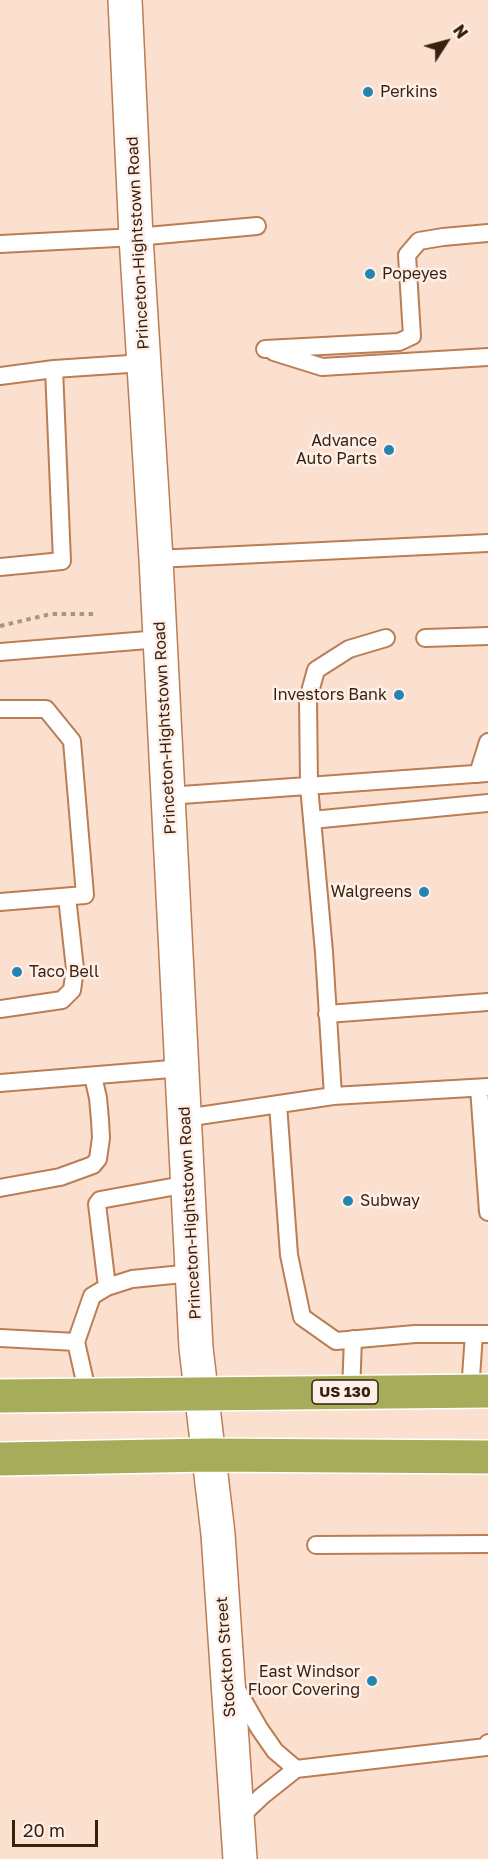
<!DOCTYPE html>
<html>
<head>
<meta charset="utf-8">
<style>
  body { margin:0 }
  #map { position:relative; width:488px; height:1859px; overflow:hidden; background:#fce0cf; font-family:"Golos Text",sans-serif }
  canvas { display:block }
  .north { position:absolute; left:416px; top:12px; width:60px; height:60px; -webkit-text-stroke:4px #fef0e8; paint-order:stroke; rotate:54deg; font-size:16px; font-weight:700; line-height:24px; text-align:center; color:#381f0e }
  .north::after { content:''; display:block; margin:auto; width:21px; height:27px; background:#381f0e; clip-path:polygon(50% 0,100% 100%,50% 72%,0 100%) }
  .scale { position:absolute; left:12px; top:1820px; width:86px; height:27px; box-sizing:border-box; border:3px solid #381f0e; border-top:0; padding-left:8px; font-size:18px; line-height:21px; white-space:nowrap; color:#381f0e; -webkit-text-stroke:4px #fef0e8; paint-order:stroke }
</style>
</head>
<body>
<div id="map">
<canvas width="488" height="1859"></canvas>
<div class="north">N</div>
<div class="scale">20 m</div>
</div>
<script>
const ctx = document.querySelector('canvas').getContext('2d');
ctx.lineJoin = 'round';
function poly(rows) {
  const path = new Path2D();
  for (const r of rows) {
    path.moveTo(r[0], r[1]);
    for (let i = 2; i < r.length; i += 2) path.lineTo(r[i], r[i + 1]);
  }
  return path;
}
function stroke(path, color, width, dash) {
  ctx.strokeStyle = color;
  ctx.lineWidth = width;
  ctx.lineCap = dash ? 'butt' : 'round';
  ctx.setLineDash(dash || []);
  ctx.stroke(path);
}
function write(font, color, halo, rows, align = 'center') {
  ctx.font = font + ' "Golos Text",sans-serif';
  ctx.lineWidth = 5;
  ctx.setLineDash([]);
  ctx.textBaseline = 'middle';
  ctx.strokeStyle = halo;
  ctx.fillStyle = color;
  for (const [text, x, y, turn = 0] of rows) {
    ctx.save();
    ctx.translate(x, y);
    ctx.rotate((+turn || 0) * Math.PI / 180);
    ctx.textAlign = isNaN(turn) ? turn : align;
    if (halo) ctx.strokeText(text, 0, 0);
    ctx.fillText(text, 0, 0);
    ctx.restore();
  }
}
const path = poly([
  [0,626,51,614,94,614]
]);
const service = poly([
  [0,244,136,237,257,226],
  [265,349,399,342,412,336,407,255,419,241,443,237,488,233],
  [274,352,322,367,488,357],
  [0,376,54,369],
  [156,559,488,543],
  [0,567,62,561,54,369,144,363],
  [425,638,488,636],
  [0,652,160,639],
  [0,709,46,709,72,741,85,895,0,902],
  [478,774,488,742],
  [168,796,488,773],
  [312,820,488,803],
  [0,1009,62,1000,72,990,75,969,67,897],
  [327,1014,488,1002],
  [0,1083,183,1068],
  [479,1088,488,1212],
  [333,1096,488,1087],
  [278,1104,289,1255,302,1317,336,1341,415,1334,488,1334],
  [185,1118,333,1096,324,952,309,786,308,699,316,670,349,649,386,638],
  [0,1188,60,1177,93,1165,98,1159,101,1138,100,1120,98,1098,93,1076],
  [107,1287,97,1204,100,1200,188,1184],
  [0,1338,76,1342,88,1395],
  [76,1342,92,1296,107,1287,132,1279,193,1273],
  [470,1391,474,1334],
  [351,1392,353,1339],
  [316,1545,488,1544],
  [235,1686,259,1728,275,1751,296,1769],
  [238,1819,262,1796,296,1769,486,1747,488,1743]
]);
const secondary = poly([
  [125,0,136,237,156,559,196,1348,218,1534,240,1859]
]);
const trunk = poly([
  [0,1396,488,1391],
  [0,1459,209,1455,488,1457]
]);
const markers = [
  [368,92,6,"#2684b0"],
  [370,274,6,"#2684b0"],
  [389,450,6,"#2684b0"],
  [399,695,6,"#2684b0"],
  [424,892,6,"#2684b0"],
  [17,972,6,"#2684b0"],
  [348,1201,6,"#2684b0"],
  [372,1681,6,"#2684b0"]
];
const shields = [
  [345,1392,66]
];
const shieldNames = [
  ["US 130",345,1392]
];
const poiNames = [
  ["Perkins",380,92],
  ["Popeyes",382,274],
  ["Advance",377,441,"right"],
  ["Auto Parts",377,459,"right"],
  ["Investors Bank",387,695,"right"],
  ["Walgreens",412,892,"right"],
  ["Taco Bell",29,972],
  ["Subway",360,1201],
  ["East Windsor",360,1672,"right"],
  ["Floor Covering",360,1690,"right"]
];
const streetNames = [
  ["Princeton-Hightstown Road",138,243,-93],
  ["Princeton-Hightstown Road",165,728,-93],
  ["Princeton-Hightstown Road",190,1213,-93],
  ["Stockton Street",226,1657,-94]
];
stroke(service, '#bb7d53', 20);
stroke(secondary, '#bb7d53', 36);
stroke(trunk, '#fff', 36);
stroke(path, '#ad9382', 4, [4.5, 4.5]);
stroke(service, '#fff', 16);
stroke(secondary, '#fff', 33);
stroke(trunk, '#a6ac5a', 33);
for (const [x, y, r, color] of markers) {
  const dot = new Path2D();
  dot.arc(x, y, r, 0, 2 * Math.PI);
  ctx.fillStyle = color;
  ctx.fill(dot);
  stroke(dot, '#fef0e8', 2);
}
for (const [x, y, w] of shields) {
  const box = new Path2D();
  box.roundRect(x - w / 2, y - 12, w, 24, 4.5);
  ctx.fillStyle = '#fef0e8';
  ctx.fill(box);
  stroke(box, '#381f0e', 1.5);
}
write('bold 15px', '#381f0e', null, shieldNames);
write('16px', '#381f0e', '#fef0e8', poiNames, 'left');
write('16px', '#381f0e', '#fef0e8', streetNames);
</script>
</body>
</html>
